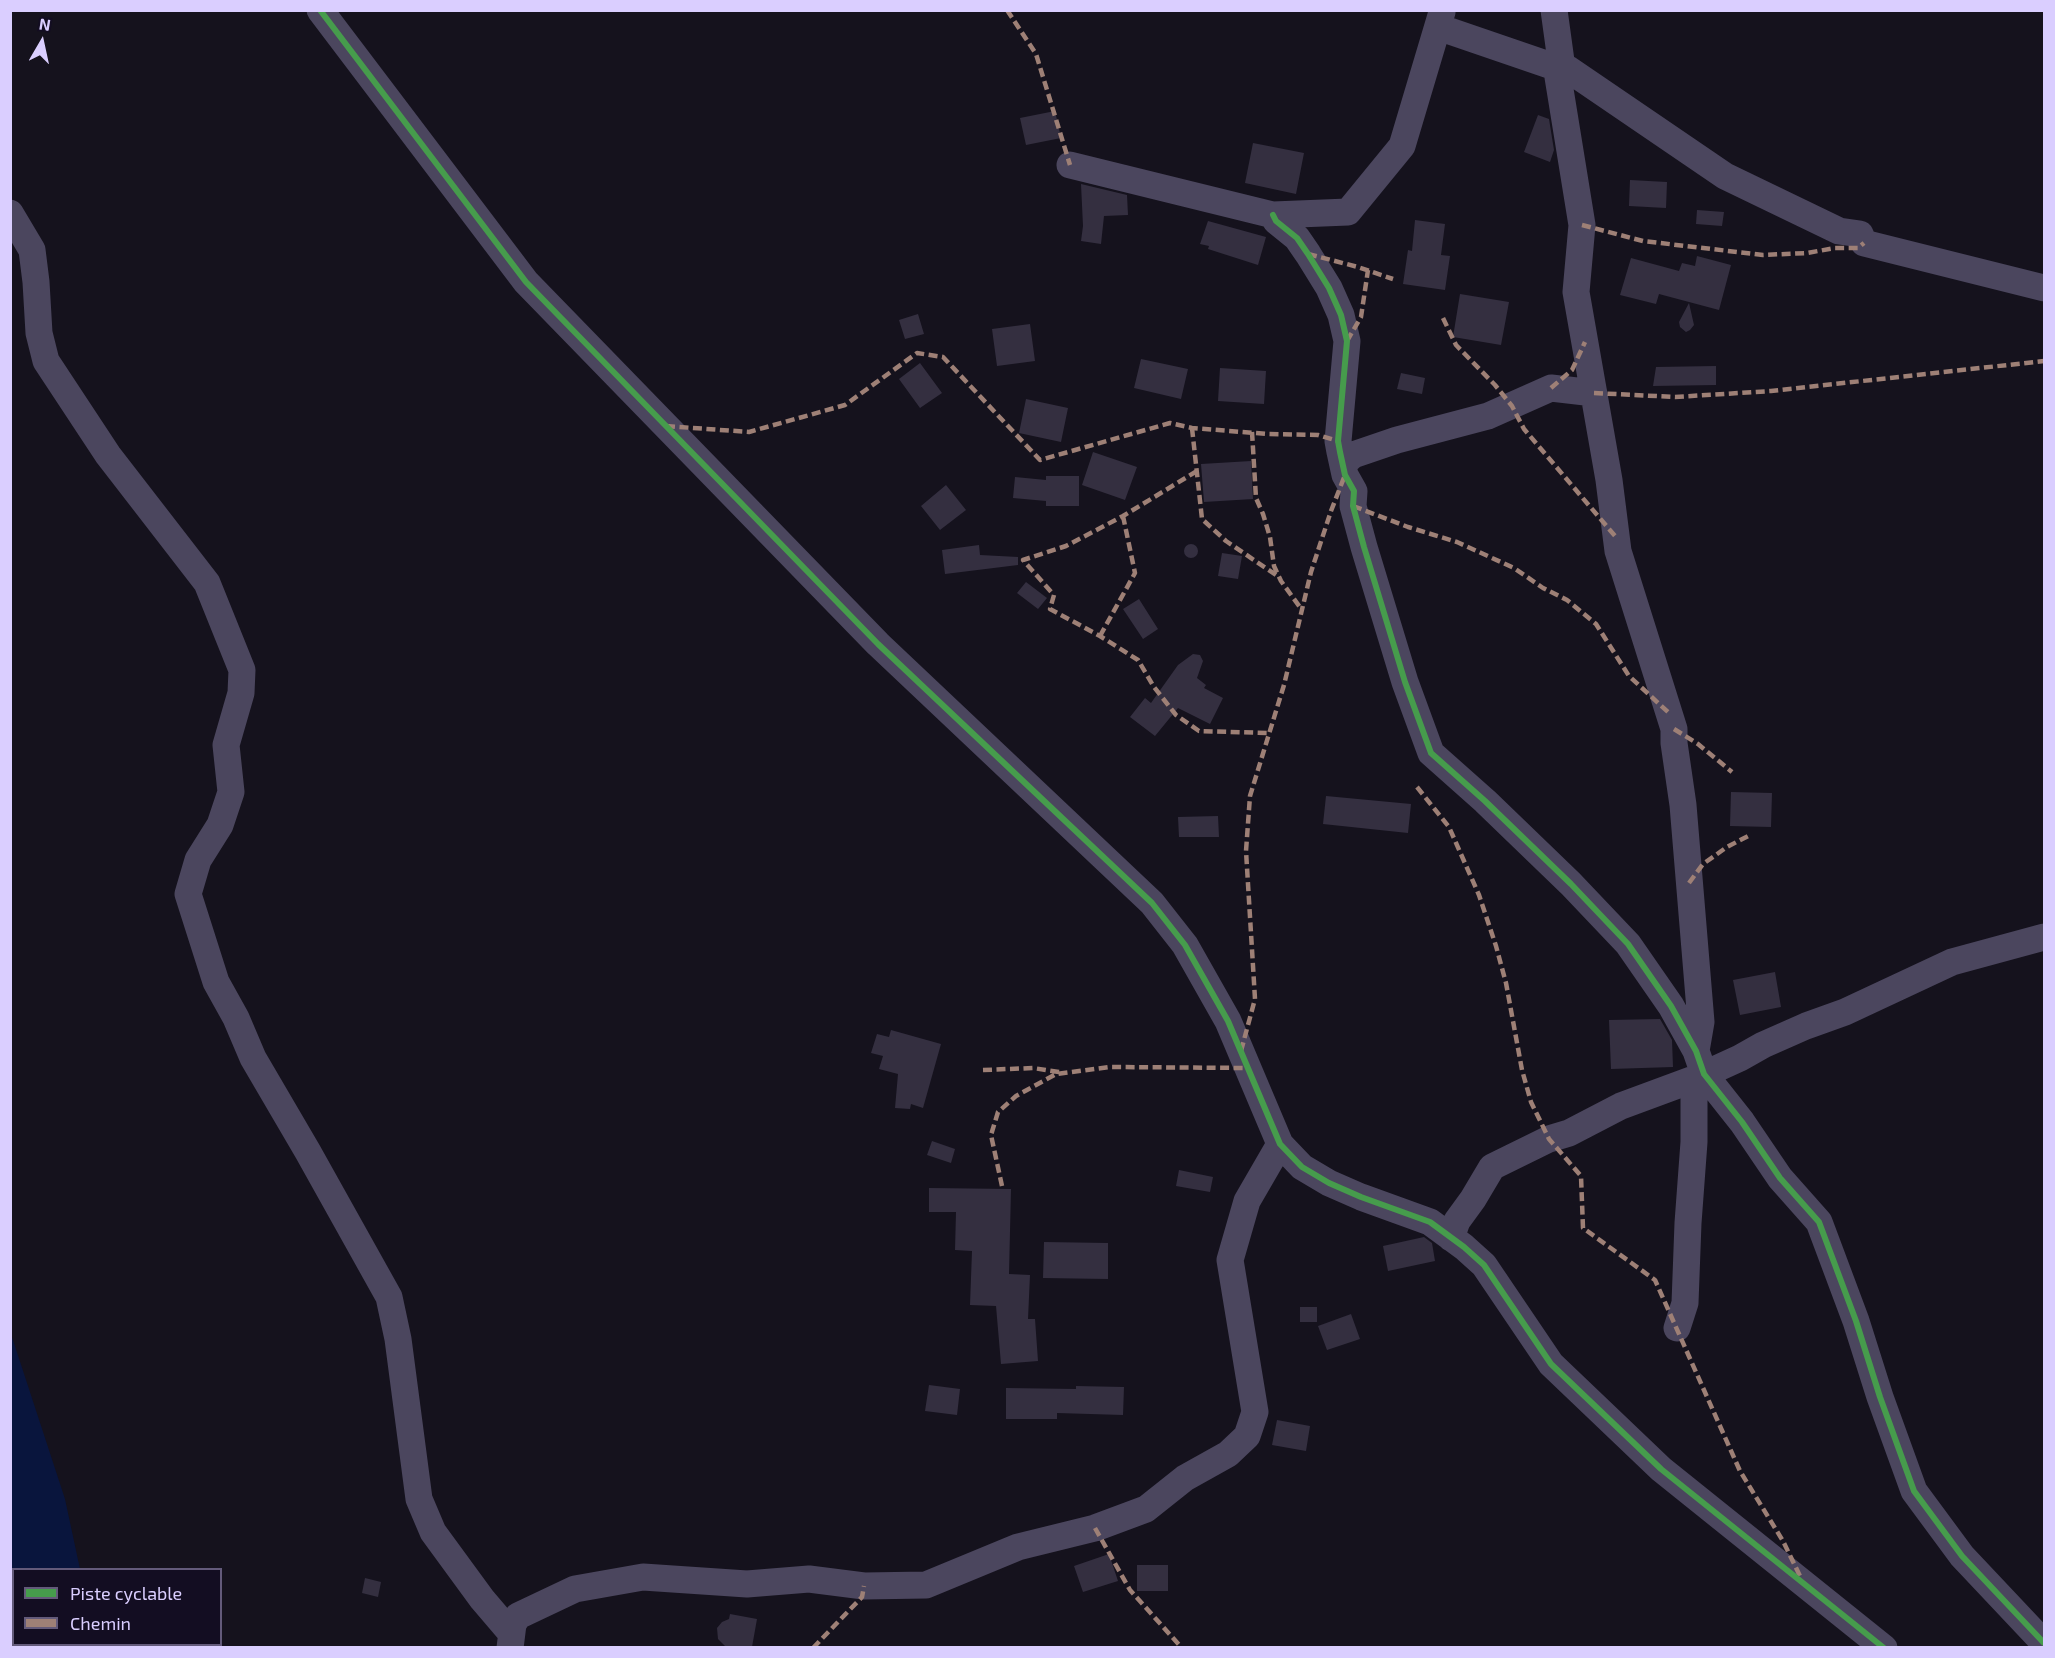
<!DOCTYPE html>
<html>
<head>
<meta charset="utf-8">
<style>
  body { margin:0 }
  #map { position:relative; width:2055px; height:1658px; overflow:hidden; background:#15121d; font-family:"Exo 2",sans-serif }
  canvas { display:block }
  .frame { position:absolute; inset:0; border:12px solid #daceff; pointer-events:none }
  .legend { position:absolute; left:12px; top:1568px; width:210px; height:78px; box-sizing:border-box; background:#130d22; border:2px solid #635a7a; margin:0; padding:8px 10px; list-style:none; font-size:18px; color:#daceff }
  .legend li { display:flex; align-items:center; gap:12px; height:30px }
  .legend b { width:30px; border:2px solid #635a7a }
  .north { position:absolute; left:12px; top:12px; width:60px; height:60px; -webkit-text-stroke:4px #130d22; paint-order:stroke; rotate:9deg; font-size:16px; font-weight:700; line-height:24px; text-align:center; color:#daceff }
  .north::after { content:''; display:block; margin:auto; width:21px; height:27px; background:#daceff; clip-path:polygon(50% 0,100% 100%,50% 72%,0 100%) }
</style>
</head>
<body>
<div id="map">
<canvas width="2055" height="1658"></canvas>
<div class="frame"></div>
<ul class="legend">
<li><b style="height:8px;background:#469c4c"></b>Piste cyclable</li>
<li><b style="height:8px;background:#9e8076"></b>Chemin</li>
</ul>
<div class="north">N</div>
</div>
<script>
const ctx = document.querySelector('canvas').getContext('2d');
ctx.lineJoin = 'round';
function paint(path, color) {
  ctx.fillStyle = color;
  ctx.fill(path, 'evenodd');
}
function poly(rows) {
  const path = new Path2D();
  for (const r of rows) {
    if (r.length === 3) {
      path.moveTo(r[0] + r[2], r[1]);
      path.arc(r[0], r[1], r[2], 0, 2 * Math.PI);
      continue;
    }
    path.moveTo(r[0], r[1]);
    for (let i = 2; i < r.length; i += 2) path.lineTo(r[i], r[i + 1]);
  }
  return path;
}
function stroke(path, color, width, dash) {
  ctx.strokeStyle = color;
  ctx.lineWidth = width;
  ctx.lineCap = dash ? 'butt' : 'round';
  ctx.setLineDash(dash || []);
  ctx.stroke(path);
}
const water = poly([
  [10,1331,65,1499,80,1569,14,1570,14,1644,97,1644,97,1647,11,1647]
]);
const building = poly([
  [1055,111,1061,138,1026,145,1020,118],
  [1538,115,1549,119,1554,150,1550,162,1524,152],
  [1253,143,1304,153,1296,194,1245,183],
  [1630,180,1667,182,1666,208,1629,206],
  [1081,184,1127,195,1128,215,1104,216,1101,244,1081,241,1083,226],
  [1697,210,1724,212,1722,226,1696,224],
  [1415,220,1445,224,1441,255,1450,256,1445,290,1403,284,1408,250,1412,251],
  [1208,221,1266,237,1258,265,1208,249,1209,246,1200,244],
  [1697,256,1731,265,1719,310,1659,294,1656,304,1620,295,1631,258,1679,271,1682,263,1695,266],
  [1460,294,1509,302,1501,345,1453,337],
  [1689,303,1694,325,1690,330,1686,332,1680,327,1679,322],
  [918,314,924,334,905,339,899,320],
  [1030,324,1035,361,997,366,992,329],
  [1141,359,1188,369,1181,399,1134,388],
  [920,363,942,393,920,408,899,379],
  [1716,366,1716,385,1653,386,1656,367],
  [1220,368,1266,371,1264,404,1218,401],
  [1401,373,1425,378,1422,394,1397,389],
  [1026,399,1068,408,1061,442,1019,433],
  [1093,452,1137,467,1125,500,1082,485],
  [1251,461,1253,499,1204,502,1201,464],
  [1046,476,1079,476,1079,506,1046,506,1046,501,1013,498,1015,477,1046,480],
  [946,485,966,510,940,530,921,506],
  [1191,551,7],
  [979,545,980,555,1018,557,1018,565,945,574,942,550],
  [1222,553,1242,556,1238,579,1218,576],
  [1026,582,1047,598,1038,609,1017,593],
  [1139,599,1158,629,1143,639,1123,609],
  [1193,654,1200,655,1203,661,1197,678,1206,685,1204,688,1223,698,1210,724,1178,708,1155,736,1130,717,1145,698,1151,703,1178,665],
  [1731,792,1772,793,1771,827,1730,826],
  [1326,796,1411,804,1408,833,1323,824],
  [1218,816,1219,837,1179,837,1178,817],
  [1775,972,1781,1007,1740,1015,1733,980],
  [1660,1019,1672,1040,1673,1067,1611,1069,1609,1020],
  [891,1030,941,1044,923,1108,911,1104,910,1109,895,1108,898,1074,879,1069,883,1056,871,1053,877,1034,889,1037],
  [932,1141,955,1149,951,1163,927,1155],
  [1179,1170,1213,1177,1210,1192,1176,1186],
  [929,1188,1011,1189,1009,1274,1030,1275,1028,1319,1035,1319,1038,1361,1001,1364,996,1306,970,1305,972,1251,955,1250,956,1212,929,1212],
  [1424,1237,1432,1243,1435,1261,1388,1271,1383,1246],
  [1044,1242,1108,1243,1108,1279,1043,1278],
  [1300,1307,1317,1307,1317,1322,1300,1322],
  [1351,1314,1360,1339,1327,1350,1318,1326],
  [929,1385,960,1389,957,1415,925,1411],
  [1076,1386,1124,1387,1123,1415,1057,1413,1057,1419,1006,1419,1006,1388,1076,1389],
  [1277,1420,1310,1426,1306,1451,1272,1445],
  [1109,1554,1118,1581,1083,1592,1074,1566],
  [1137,1565,1168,1565,1168,1591,1137,1591],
  [365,1578,381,1582,378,1597,362,1593],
  [730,1614,757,1619,752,1647,726,1647,718,1639,717,1628,722,1622,729,1619]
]);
const minor = poly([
  [320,10,526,282,878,644,1152,903,1185,945,1228,1021,1280,1144,1302,1167,1329,1183,1361,1197,1430,1222,1464,1247,1484,1265,1551,1364,1661,1469,1884,1648],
  [1554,10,1561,61,1558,66,1558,77,1582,225,1576,292,1609,480,1618,551,1674,729,1674,743,1683,805,1701,1022,1696,1051],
  [1438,27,1549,65,1568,69,1725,176,1839,231,1860,234,1864,243,2044,288],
  [1070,165,1273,215,1348,212,1402,146,1442,12],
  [10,213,32,250,36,282,39,333,46,361,108,455,207,583,242,670,241,693,226,745,231,792,220,825,198,860,188,894,216,982,236,1018,253,1058,308,1152,389,1297,398,1339,419,1499,433,1532,482,1599,511,1633],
  [1273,215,1276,221,1297,238,1308,254,1329,288,1341,315,1347,341,1338,441,1340,452,1345,475,1354,491,1353,506,1364,547,1405,682,1431,753,1485,801,1571,884,1628,944,1671,1006,1696,1051,1704,1074,1742,1122,1780,1178,1819,1222,1856,1321,1880,1397,1914,1491,1962,1556,2044,1643],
  [1343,464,1353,455,1397,440,1488,416,1551,388,1594,393],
  [1451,1238,1457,1221,1473,1199,1492,1167,1549,1139,1569,1133,1621,1106,1694,1079,1740,1058,1763,1045,1806,1026,1845,1012,1952,962,2044,937],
  [1677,1328,1685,1303,1688,1223,1694,1142,1694,1079],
  [510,1648,513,1624,518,1616,575,1589,643,1577,747,1584,809,1579,864,1586,926,1585,1018,1547,1095,1528,1146,1509,1185,1478,1228,1454,1247,1436,1255,1412,1230,1260,1247,1201,1280,1144]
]);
const quiet = poly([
  [1007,10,1036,54,1070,165],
  [1582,225,1643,241,1763,255,1807,253,1835,248,1858,248,1864,243],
  [1308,254,1358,267,1393,279],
  [1443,318,1456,345,1495,385,1512,406,1524,429,1615,536],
  [1347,341,1361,317,1368,270],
  [1551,388,1572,370,1585,342],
  [1594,393,1675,397,1771,391,2044,361],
  [666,426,749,432,845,405,917,353,943,357,1040,460,1170,423,1192,428,1268,434,1318,435,1338,441],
  [1192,428,1202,519,1226,541,1279,577],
  [1252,432,1256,498,1263,514,1270,537,1274,566,1281,581,1302,610],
  [1197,471,1123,516,1066,546,1023,560,1054,595,1050,609,1100,636,1138,660,1154,687,1176,715,1199,731,1268,733],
  [1353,506,1408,527,1457,542,1514,568,1543,588,1567,600,1596,624,1629,676,1669,713],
  [1100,636,1135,573,1123,516],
  [1674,729,1698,744,1732,772],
  [1417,787,1449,827,1479,895,1496,946,1506,983,1522,1070,1531,1102,1549,1139,1581,1176,1583,1228,1655,1280,1740,1471,1783,1541,1800,1576],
  [1689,883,1703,864,1727,847,1750,835],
  [1241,1051,1255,999,1246,851,1250,796,1284,685,1311,572,1331,511,1345,475],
  [983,1070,1033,1068,1059,1072],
  [1002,1186,991,1135,998,1112,1016,1096,1056,1074,1110,1067,1248,1068],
  [1095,1528,1130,1590,1182,1648],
  [813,1648,862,1597,864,1586]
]);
const cycleway = poly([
  [320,10,526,282,878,644,1152,903,1185,945,1228,1021,1280,1144,1302,1167,1329,1183,1361,1197,1430,1222,1464,1247,1484,1265,1551,1364,1661,1469,1884,1648],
  [1273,215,1276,221,1297,238,1308,254,1329,288,1341,315,1347,341,1338,441,1340,452,1345,475,1354,491,1353,506,1364,547,1405,682,1431,753,1485,801,1571,884,1628,944,1671,1006,1696,1051,1704,1074,1742,1122,1780,1178,1819,1222,1856,1321,1880,1397,1914,1491,1962,1556,2044,1643]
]);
paint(water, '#09153d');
paint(building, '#342f40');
stroke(minor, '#4b465e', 27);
stroke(quiet, '#9e8076', 4.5, [9, 4.5]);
stroke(cycleway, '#469c4c', 6);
</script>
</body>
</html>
